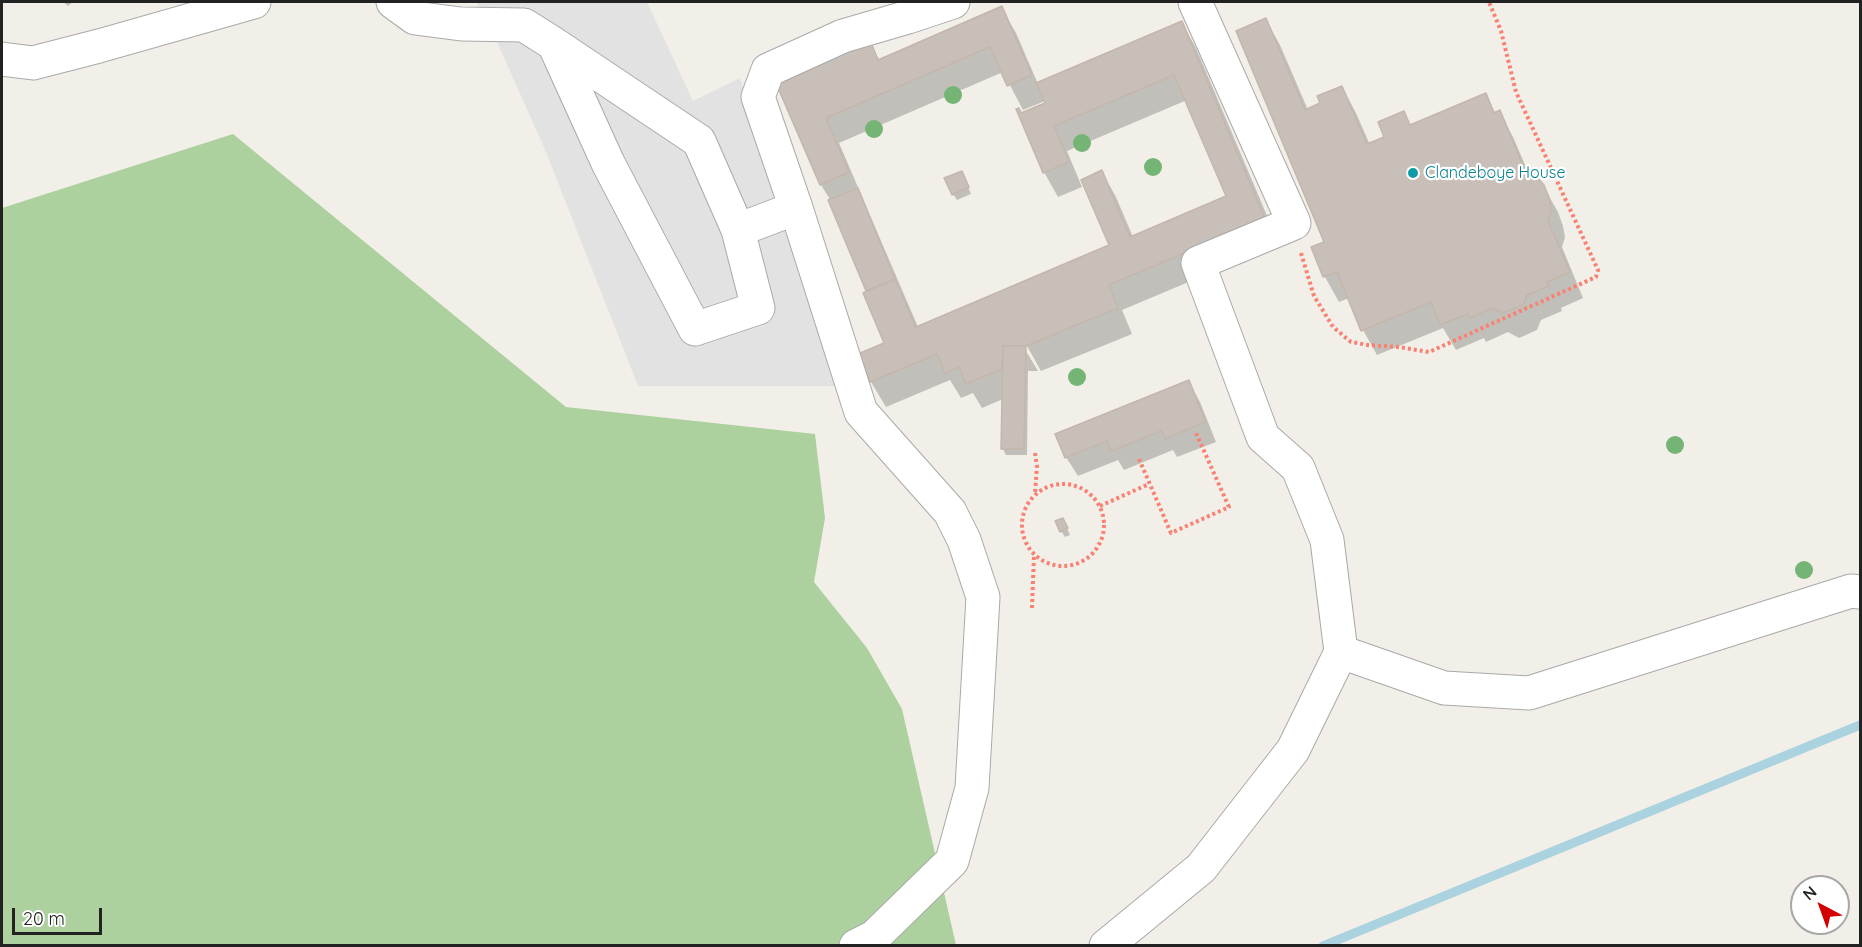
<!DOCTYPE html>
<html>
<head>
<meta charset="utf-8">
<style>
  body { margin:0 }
  #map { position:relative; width:1862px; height:947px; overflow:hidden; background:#f2efe9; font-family:Quicksand,sans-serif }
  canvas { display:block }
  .frame { position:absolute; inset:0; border:3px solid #222; pointer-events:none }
  .north { position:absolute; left:1790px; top:875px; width:60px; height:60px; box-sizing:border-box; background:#fff; border:2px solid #a7a7a7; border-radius:50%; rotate:319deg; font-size:16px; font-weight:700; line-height:24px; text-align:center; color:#222 }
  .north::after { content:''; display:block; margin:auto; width:21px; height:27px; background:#d40000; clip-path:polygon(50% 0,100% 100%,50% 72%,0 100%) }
  .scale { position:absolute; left:12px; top:908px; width:90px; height:27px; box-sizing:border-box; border:3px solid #222; border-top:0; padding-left:8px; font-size:18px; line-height:21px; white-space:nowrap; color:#222; -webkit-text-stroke:4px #fff; paint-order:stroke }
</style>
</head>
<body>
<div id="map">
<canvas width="1862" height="947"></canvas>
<div class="frame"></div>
<div class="north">N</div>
<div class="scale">20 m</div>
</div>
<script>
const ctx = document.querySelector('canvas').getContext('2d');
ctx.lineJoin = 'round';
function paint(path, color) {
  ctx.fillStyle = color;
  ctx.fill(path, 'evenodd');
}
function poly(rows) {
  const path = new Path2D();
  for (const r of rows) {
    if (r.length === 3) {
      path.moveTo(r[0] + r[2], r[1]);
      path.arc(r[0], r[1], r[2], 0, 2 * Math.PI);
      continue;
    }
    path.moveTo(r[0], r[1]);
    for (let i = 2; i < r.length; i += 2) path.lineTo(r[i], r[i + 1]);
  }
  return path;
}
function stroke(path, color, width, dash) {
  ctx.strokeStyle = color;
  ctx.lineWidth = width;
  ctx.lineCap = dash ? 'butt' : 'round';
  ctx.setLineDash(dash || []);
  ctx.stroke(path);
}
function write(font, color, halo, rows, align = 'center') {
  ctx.font = font + ' Quicksand,sans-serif';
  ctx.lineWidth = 4.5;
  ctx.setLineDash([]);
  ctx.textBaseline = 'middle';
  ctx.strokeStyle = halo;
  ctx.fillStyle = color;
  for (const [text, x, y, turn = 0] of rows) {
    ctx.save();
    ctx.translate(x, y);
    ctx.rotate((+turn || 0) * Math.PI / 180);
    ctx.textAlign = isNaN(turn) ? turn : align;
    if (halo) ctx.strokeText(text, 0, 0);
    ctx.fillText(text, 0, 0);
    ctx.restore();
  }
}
const forest = poly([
  [233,134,566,407,815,434,825,518,814,582,867,648,902,709,956,945,2,945,2,208]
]);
const parking = poly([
  [477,2,647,2,693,101,740,78,773,188,841,386,638,386,546,152,497,42,485,25]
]);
const shadow = poly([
  [63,2,73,2,68,6],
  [1001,8,1016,33,1038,84,1182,23,1196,48,1279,244,1122,310,1132,334,1041,371,1023,339,1020,341,1038,371,1028,371,1027,455,1006,455,1003,449,1003,399,982,408,973,393,961,398,950,380,886,407,871,382,860,355,886,344,869,292,831,201,821,185,777,82,869,42,880,61],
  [1003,72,1023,110,1045,101,1047,104,1021,115,1044,172,1058,197,1082,187,1067,151,1187,100,1228,197,1133,237,1116,197,1102,172,1111,246,918,327,839,143],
  [1266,20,1280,45,1308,110,1322,104,1342,87,1356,113,1370,145,1386,138,1403,113,1411,126,1485,95,1496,114,1499,112,1513,137,1529,174,1543,186,1558,212,1563,226,1565,237,1562,247,1583,298,1561,308,1562,311,1541,320,1537,330,1519,338,1508,332,1486,342,1484,338,1456,350,1443,328,1377,355,1363,330,1349,298,1339,302,1325,277,1313,248,1326,243],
  [965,179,971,194,957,200,953,194],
  [1189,382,1200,402,1216,442,1177,457,1173,450,1124,470,1118,460,1078,476,1066,457],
  [1066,526,1070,535,1065,537,1061,531]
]);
const stream = poly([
  [1323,946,1860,725]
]);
const building = poly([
  [1002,6,1032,75,1007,86,990,47,826,118,849,172,820,185,775,81,870,40,878,60,1002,6],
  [1266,18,1305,110,1320,103,1317,96,1342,86,1367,144,1384,137,1378,122,1404,111,1410,125,1486,93,1494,113,1500,110,1525,170,1536,176,1544,185,1550,200,1551,211,1548,221,1570,272,1547,282,1549,286,1527,295,1523,305,1503,313,1493,308,1470,318,1468,314,1440,325,1431,302,1361,331,1337,272,1323,277,1311,247,1324,242,1236,31,1266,18],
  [1182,21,1265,219,1109,285,1118,308,1026,346,1003,346,1002,369,966,384,959,367,945,374,937,354,870,382,858,354,884,343,863,293,895,279,916,327,1109,245,1081,180,1102,170,1130,237,1226,196,1174,75,1054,126,1069,162,1043,173,1016,109,1019,108,1021,113,1045,103,1036,83,1182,21],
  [962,171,969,187,952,195,944,178,962,171],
  [858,188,895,279,866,291,828,200,858,188],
  [1003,346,1026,346,1024,449,1001,449,1003,346],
  [1189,380,1206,422,1165,439,1161,431,1111,451,1107,441,1065,458,1055,434,1189,380],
  [1063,518,1068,528,1060,532,1055,521,1063,518]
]);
const path = poly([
  [1301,253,1314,296,1333,327,1351,342,1368,345,1399,347,1429,352,1596,277,1598,270,1516,92,1501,31,1489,2],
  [1035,453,1037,466,1035,493],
  [1139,459,1171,533,1229,507,1196,433],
  [1063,525,41],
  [1100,506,1149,484],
  [1032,608,1034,555]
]);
const minor = poly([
  [393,2,415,18,461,24,524,25,554,44,699,141,738,230,758,308,695,329,608,163,554,44],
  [2,59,33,63,99,46,254,2],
  [738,230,796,208],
  [1341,652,1444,688,1529,693,1851,591,1860,592],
  [856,946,874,937,952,861,972,788,983,597,964,540,950,512,861,412,796,208,758,97,768,70,843,36,908,17,953,2],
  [1106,946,1201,868,1293,750,1341,652,1327,540,1298,468,1263,437,1198,263,1294,223,1195,2]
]);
const trees = [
  [953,95],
  [874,129],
  [1082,143],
  [1153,167],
  [1077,377],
  [1675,445],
  [1804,570]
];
const markers = [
  [1413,173,6,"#0f9aa8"]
];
const cultureNames = [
  ["Clandeboye House",1425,173]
];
paint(forest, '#add19e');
paint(parking, '#e2e2e2');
paint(shadow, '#0003');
stroke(stream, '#aad3df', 9);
paint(building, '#c7bfb8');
stroke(building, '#c4b6ab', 1.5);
stroke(minor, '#a9a9a9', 35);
stroke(path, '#fa8072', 4, [3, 3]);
stroke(minor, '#fff', 33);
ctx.fillStyle = '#74b475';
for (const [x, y] of trees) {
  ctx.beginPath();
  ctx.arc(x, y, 9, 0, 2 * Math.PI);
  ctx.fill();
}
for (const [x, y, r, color] of markers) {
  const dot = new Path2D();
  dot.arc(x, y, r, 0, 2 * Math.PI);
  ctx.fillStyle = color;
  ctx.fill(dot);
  stroke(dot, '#fff', 2);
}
write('16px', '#0d838f', '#fff', cultureNames, 'left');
</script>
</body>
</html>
